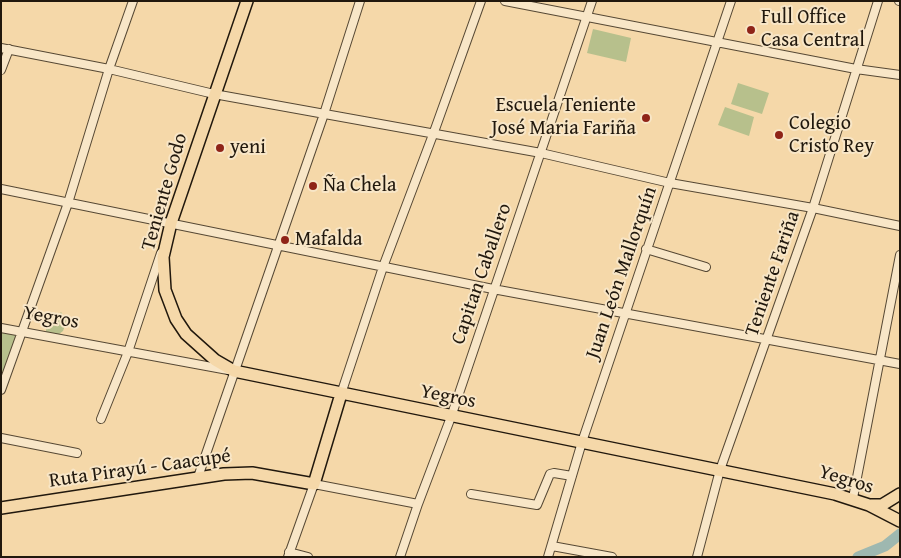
<!DOCTYPE html>
<html>
<head>
<meta charset="utf-8">
<style>
  body { margin:0 }
  #map { position:relative; width:901px; height:558px; overflow:hidden; background:#f5d8a9; font-family:"Gentium Book Plus",serif }
  canvas { display:block }
  .frame { position:absolute; inset:0; border:2px solid #21180d; pointer-events:none }
</style>
</head>
<body>
<div id="map">
<canvas width="901" height="558"></canvas>
<div class="frame"></div>
</div>
<script>
const ctx = document.querySelector('canvas').getContext('2d');
ctx.lineJoin = 'round';
function paint(path, color) {
  ctx.fillStyle = color;
  ctx.fill(path, 'evenodd');
}
function poly(rows) {
  const path = new Path2D();
  for (const r of rows) {
    path.moveTo(r[0], r[1]);
    for (let i = 2; i < r.length; i += 2) path.lineTo(r[i], r[i + 1]);
  }
  return path;
}
function stroke(path, color, width, dash) {
  ctx.strokeStyle = color;
  ctx.lineWidth = width;
  ctx.lineCap = dash ? 'butt' : 'round';
  ctx.setLineDash(dash || []);
  ctx.stroke(path);
}
function write(font, color, halo, rows, align = 'center') {
  ctx.font = font + ' "Gentium Book Plus",serif';
  ctx.lineWidth = 4;
  ctx.setLineDash([]);
  ctx.textBaseline = 'middle';
  ctx.strokeStyle = halo;
  ctx.fillStyle = color;
  for (const [text, x, y, turn = 0] of rows) {
    ctx.save();
    ctx.translate(x, y);
    ctx.rotate((+turn || 0) * Math.PI / 180);
    ctx.textAlign = isNaN(turn) ? turn : align;
    if (halo) ctx.strokeText(text, 0, 0);
    ctx.fillText(text, 0, 0);
    ctx.restore();
  }
}
const green = poly([
  [593,29,631,38,626,62,587,53],
  [738,83,769,93,762,114,731,104],
  [725,107,754,117,749,136,718,125],
  [61,312,67,320,63,331,58,335,46,333,46,329],
  [1,328,22,332,1,390]
]);
const river = poly([
  [858,557,885,546,900,534]
]);
const street = poly([
  [505,1,856,69,900,75],
  [899,1,900,1],
  [1,48,109,69,214,94,541,153,670,183,813,208,900,226],
  [1,70,9,49],
  [1,189,493,289,900,364],
  [646,249,706,267],
  [1,328,228,370],
  [1,390,68,203,109,69,133,1],
  [341,394,383,267,434,132,481,1],
  [101,419,128,352,161,253],
  [1,438,77,453],
  [198,477,324,114,360,1],
  [471,494,537,505,550,474,554,473,572,476],
  [853,498,900,255],
  [552,546,612,557],
  [289,552,308,557],
  [288,557,314,484,418,504],
  [400,557,418,504,451,417,592,1],
  [548,557,582,442,731,1],
  [697,557,720,470,813,208,878,1]
]);
const primary = poly([
  [247,1,171,223,163,257,165,290,176,319,186,334,215,360,234,371,835,494,869,505,900,521],
  [871,505,882,505,900,494],
  [1,508,224,474,252,473,314,484,341,394]
]);
const markers = [
  [751,30,5,"#8f2418"],
  [646,118,5,"#8f2418"],
  [779,135,5,"#8f2418"],
  [220,148,5,"#8f2418"],
  [313,186,5,"#8f2418"],
  [285,240,5,"#8f2418"]
];
const poiNames = [
  ["Full Office",761,18],
  ["Casa Central",761,41],
  ["Escuela Teniente",636,106,"right"],
  ["José Maria Fariña",636,129,"right"],
  ["Colegio",789,124],
  ["Cristo Rey",789,147],
  ["yeni",230,148],
  ["Ña Chela",323,186],
  ["Mafalda",295,240]
];
const streetNames = [
  ["Teniente Godo",165,192,-74],
  ["Juan León Mallorquín",622,273,-71],
  ["Capitan Caballero",482,274,-71],
  ["Teniente Fariña",773,274,-71],
  ["Yegros",51,318,10],
  ["Yegros",448,397,11],
  ["Ruta Pirayú - Caacupé",140,469,-8],
  ["Yegros",846,480,17]
];
paint(green, '#b7c08c');
stroke(river, '#9eb8b0', 11);
stroke(street, '#564834', 10);
stroke(primary, '#21180d', 14);
stroke(street, '#f8e6c7', 8);
stroke(primary, '#f5d8a9', 11);
for (const [x, y, r, color] of markers) {
  const dot = new Path2D();
  dot.arc(x, y, r, 0, 2 * Math.PI);
  ctx.fillStyle = color;
  ctx.fill(dot);
  stroke(dot, '#f8e6c7', 2);
}
write('20px', '#21180d', '#f8e6c7', poiNames, 'left');
write('20px', '#21180d', '#f8e6c7', streetNames);
</script>
</body>
</html>
